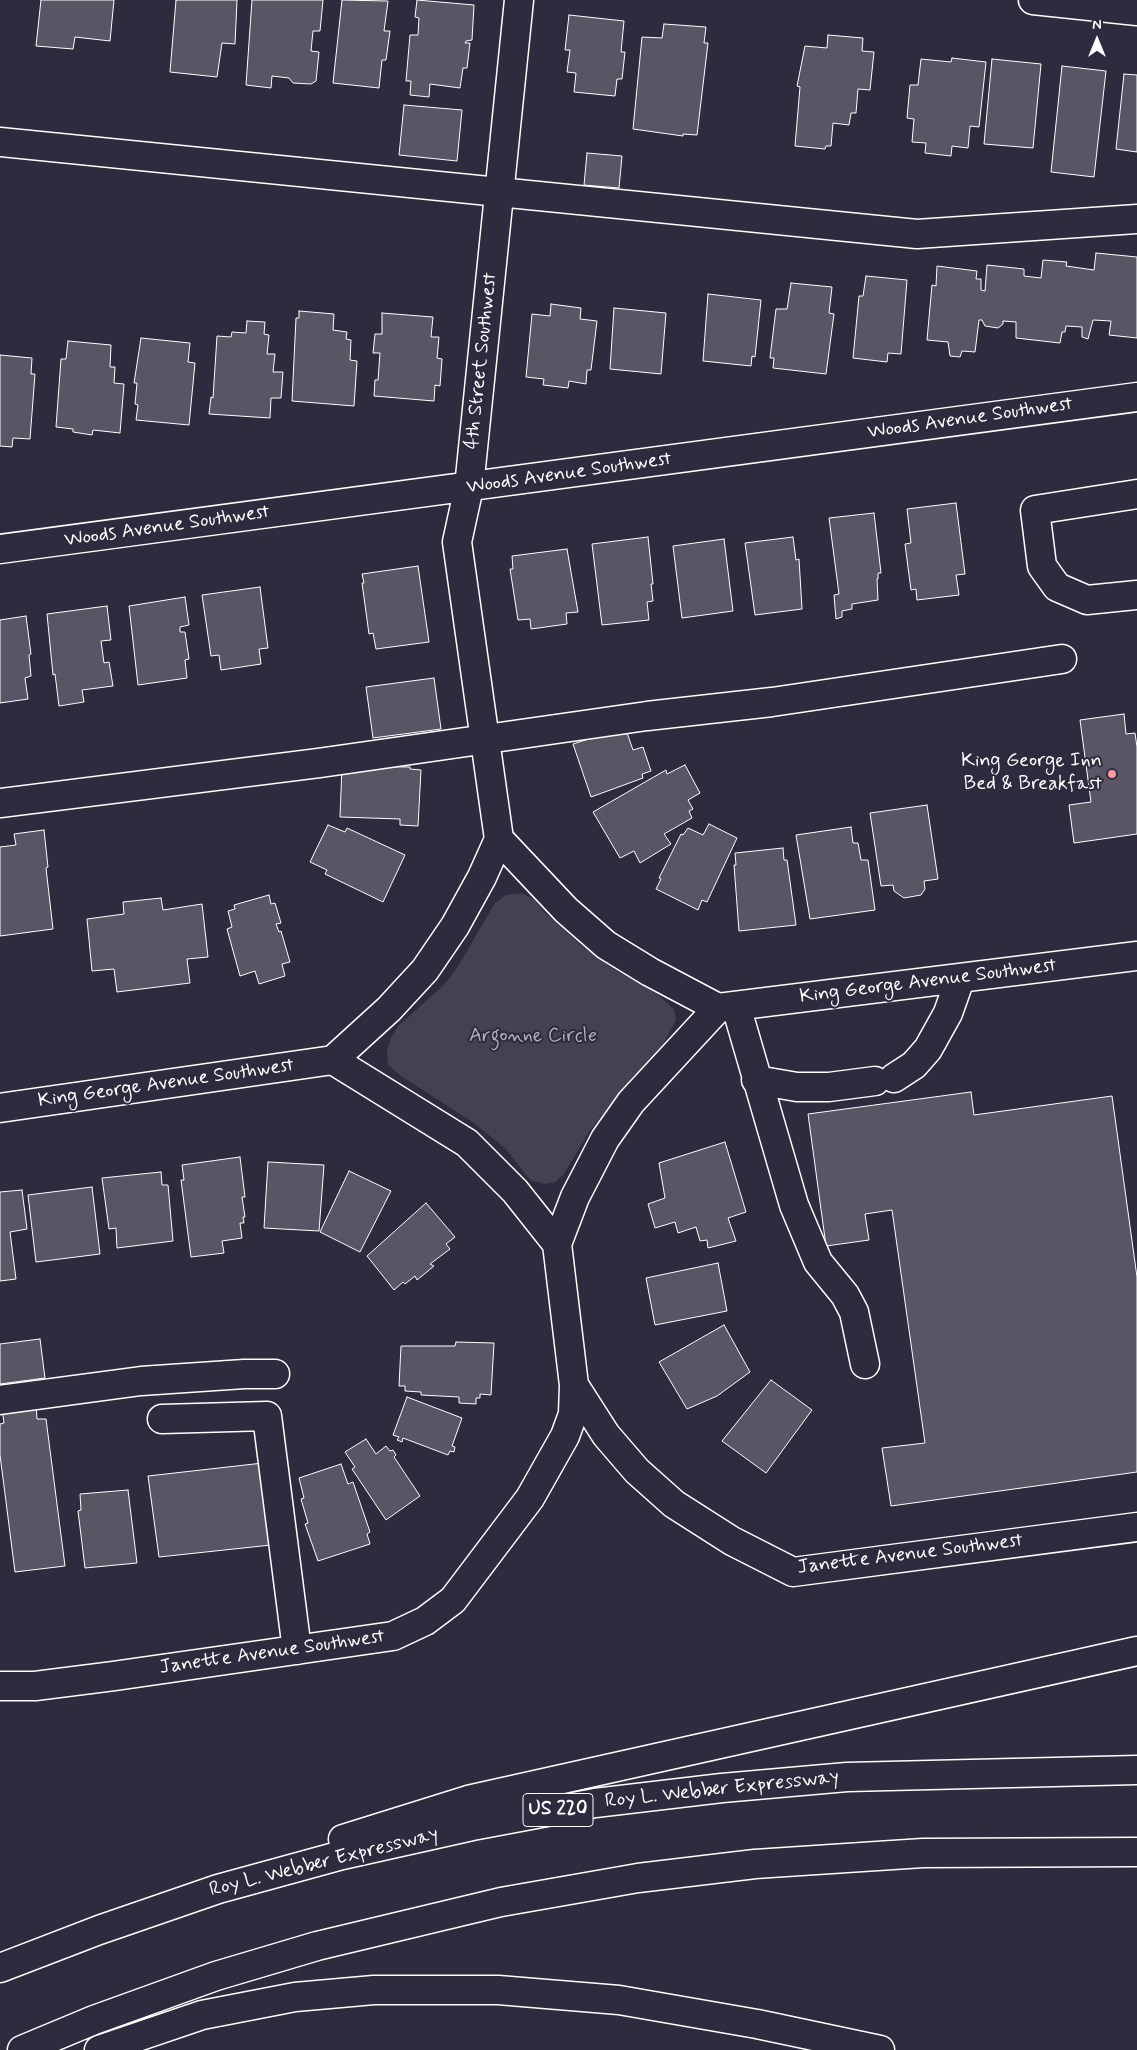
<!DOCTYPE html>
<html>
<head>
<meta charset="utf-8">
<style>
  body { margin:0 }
  #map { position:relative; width:1137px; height:2050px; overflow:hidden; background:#2f2a3d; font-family:Mynerve,sans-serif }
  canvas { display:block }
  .north { position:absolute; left:1072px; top:15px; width:50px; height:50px; -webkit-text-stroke:4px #2f2a3d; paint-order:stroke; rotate:0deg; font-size:14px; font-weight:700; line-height:20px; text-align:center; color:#fff }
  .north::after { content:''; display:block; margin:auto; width:18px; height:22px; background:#fff; clip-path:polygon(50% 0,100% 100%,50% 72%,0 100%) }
</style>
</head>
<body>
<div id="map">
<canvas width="1137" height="2050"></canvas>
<div class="north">N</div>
</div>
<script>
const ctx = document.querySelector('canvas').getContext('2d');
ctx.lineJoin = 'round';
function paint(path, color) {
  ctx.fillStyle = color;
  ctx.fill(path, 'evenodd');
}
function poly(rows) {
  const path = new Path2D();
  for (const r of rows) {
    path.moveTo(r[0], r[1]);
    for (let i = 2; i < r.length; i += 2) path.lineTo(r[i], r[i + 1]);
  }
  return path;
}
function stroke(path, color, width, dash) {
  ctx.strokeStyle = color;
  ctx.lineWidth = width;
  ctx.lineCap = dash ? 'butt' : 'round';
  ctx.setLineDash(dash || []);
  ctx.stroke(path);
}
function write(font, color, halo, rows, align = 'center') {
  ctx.font = font + ' Mynerve,sans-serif';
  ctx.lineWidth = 4;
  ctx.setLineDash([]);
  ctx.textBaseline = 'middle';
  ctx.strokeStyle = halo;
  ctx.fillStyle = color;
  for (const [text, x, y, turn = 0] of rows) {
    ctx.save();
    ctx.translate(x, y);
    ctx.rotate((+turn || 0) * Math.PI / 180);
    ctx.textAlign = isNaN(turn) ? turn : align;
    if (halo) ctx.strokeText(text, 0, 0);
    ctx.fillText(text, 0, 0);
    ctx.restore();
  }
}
const green = poly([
  [521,893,534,899,544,912,583,947,608,965,658,995,674,1009,676,1020,659,1052,634,1075,589,1132,564,1174,555,1182,545,1184,530,1180,505,1148,474,1123,401,1076,388,1065,387,1051,391,1038,398,1026,444,985,457,968,495,903,506,895]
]);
const building = poly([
  [41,0,114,0,110,41,75,37,73,49,36,46,41,0],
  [176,0,237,0,235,44,222,43,217,77,170,72,176,0],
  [252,0,323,0,320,31,313,31,311,51,319,52,316,81,311,84,293,83,289,78,272,76,271,88,246,85,252,0],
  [342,0,388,1,384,31,390,31,386,60,382,60,379,88,333,83,342,0],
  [417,0,474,5,472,40,466,41,465,43,470,43,467,68,463,68,460,88,430,84,429,97,410,95,411,81,406,81,410,35,418,35,419,18,415,17,417,0],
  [569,15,624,21,621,52,625,52,622,79,617,79,615,96,574,92,576,73,567,72,570,50,565,50,569,15],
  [664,24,706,27,704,43,708,43,697,135,683,134,683,136,633,129,642,37,662,38,664,24],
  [828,35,863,38,862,51,874,52,870,90,858,89,856,113,851,113,849,125,833,123,831,146,826,146,825,149,795,146,800,87,797,86,805,46,827,48,828,35],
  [952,58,986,62,979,127,970,126,968,148,952,146,951,156,925,153,926,143,912,142,914,119,907,118,910,85,918,85,921,59,951,62,952,58],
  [992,59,1041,64,1033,148,984,144,992,59],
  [1062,66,1106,71,1094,177,1051,172,1062,66],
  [1124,74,1137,75,1137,152,1116,149,1124,74],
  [404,105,462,110,457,161,399,155,404,105],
  [587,153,622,156,619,188,584,185,587,153],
  [1096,253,1137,257,1137,338,1109,335,1111,321,1093,320,1088,339,1082,337,1082,327,1066,326,1065,332,1062,332,1060,343,1016,338,1016,322,1003,321,1003,324,998,328,985,326,982,320,979,320,975,352,962,351,960,357,950,356,948,342,927,340,932,285,936,286,937,266,977,271,976,279,981,279,981,290,985,291,987,265,1024,269,1024,276,1041,278,1043,260,1067,262,1066,266,1094,270,1096,253],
  [866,276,907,280,901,354,888,353,887,362,853,358,859,296,863,296,866,276],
  [791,283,832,287,829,313,834,314,826,374,773,368,774,358,770,358,776,309,787,309,791,283],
  [708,294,761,300,755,357,752,356,751,366,703,361,708,294],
  [551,304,581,308,580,319,597,321,591,370,587,370,586,384,569,381,568,388,543,385,544,379,526,377,532,314,550,316,551,304],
  [614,308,666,313,661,374,610,369,614,308],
  [299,311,334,314,333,330,347,332,346,339,351,340,350,360,357,361,354,406,292,401,296,318,299,318,299,311],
  [382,313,433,317,431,337,439,337,437,358,442,359,440,386,435,385,434,401,374,396,375,380,378,380,380,353,373,353,375,334,382,334,382,313],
  [247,321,265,322,264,334,269,335,267,354,275,354,273,372,283,372,281,398,271,398,270,418,209,414,211,397,213,398,217,336,231,337,232,332,246,333,247,321],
  [141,338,190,343,188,362,195,363,189,425,136,420,138,405,135,404,137,383,134,383,141,338],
  [68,341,111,345,110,367,115,367,114,383,124,384,120,433,93,430,92,435,73,432,73,429,56,427,61,359,66,359,68,341],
  [0,355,32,358,31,374,35,374,30,439,13,438,12,447,0,446,0,355],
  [956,503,965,574,956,575,959,595,917,600,916,589,911,590,905,544,911,543,907,509,956,503],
  [874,513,881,573,878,573,878,579,877,579,878,600,852,604,852,609,842,611,842,617,836,619,834,595,839,594,829,518,874,513],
  [648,537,653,584,651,584,653,601,647,602,649,620,602,625,592,544,648,537],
  [793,537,796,560,799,559,802,609,755,615,745,543,793,537],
  [724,539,733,611,682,618,673,546,724,539],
  [567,549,578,612,566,613,567,624,531,629,530,619,518,620,510,569,513,569,512,556,567,549],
  [418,566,429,642,376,649,373,633,369,634,362,583,364,583,362,574,418,566],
  [260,587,268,648,259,649,261,664,221,670,219,655,211,656,202,595,260,587],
  [185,597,189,625,180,627,180,632,185,632,189,659,185,660,187,678,138,685,129,606,185,597],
  [107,606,111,640,101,641,104,663,109,662,113,686,82,690,84,702,59,706,55,674,53,675,47,614,107,606],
  [26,616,31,654,29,655,31,676,25,678,28,699,0,703,0,620,26,616],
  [434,678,441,729,373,738,366,687,434,678],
  [1124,714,1126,734,1135,733,1137,747,1137,834,1074,843,1069,805,1091,802,1080,720,1124,714],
  [625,727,633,750,643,747,651,771,642,774,643,778,591,797,573,744,625,727],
  [685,765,700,793,688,800,693,809,689,811,692,818,664,834,671,844,640,863,634,851,620,858,593,812,666,770,667,774,685,765],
  [342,766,410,767,410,769,421,770,418,826,400,825,400,819,340,817,342,766],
  [927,805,938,879,924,881,925,889,921,895,904,898,894,891,893,885,881,886,870,813,927,805],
  [709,824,737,838,707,902,702,900,698,910,656,889,661,879,659,878,681,834,683,835,688,828,703,835,709,824],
  [328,825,345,832,347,828,405,855,383,902,325,874,327,870,310,862,328,825],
  [851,827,853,843,858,843,861,860,868,860,875,910,810,919,796,835,851,827],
  [44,830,48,867,46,868,53,929,0,936,0,847,16,845,14,834,44,830],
  [783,848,784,860,787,860,796,925,739,931,734,865,736,865,735,853,783,848],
  [269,895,271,904,275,903,281,923,276,924,279,932,281,931,290,962,282,964,285,976,259,984,255,971,240,976,227,929,232,927,228,911,235,909,234,905,269,895],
  [161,898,163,910,202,904,208,957,187,959,190,983,117,992,114,969,92,971,87,919,124,914,123,902,161,898],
  [971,1092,974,1115,1112,1096,1137,1277,1137,1472,891,1506,882,1448,925,1443,892,1210,865,1214,869,1240,826,1246,808,1114,971,1092],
  [725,1142,746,1212,728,1218,736,1241,708,1248,707,1240,700,1241,696,1227,678,1233,675,1222,655,1228,648,1204,665,1198,659,1163,725,1142],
  [240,1157,245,1197,242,1197,245,1217,243,1217,244,1223,240,1223,242,1238,222,1241,224,1253,191,1257,181,1180,184,1180,182,1165,240,1157],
  [268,1162,324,1165,319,1231,264,1228,268,1162],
  [349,1171,391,1191,360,1252,320,1232,349,1171],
  [161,1172,162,1185,168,1185,173,1241,117,1248,116,1228,109,1229,102,1178,161,1172],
  [92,1187,100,1254,36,1262,28,1195,92,1187],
  [22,1190,27,1229,10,1232,16,1279,0,1281,0,1192,22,1190],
  [426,1203,455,1237,446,1244,450,1249,430,1264,434,1266,417,1280,415,1276,405,1284,403,1282,394,1290,367,1256,426,1203],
  [718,1263,727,1311,655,1325,646,1278,718,1263],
  [724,1325,750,1372,717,1396,687,1409,659,1362,724,1325],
  [40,1339,45,1378,0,1384,0,1344,40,1339],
  [456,1342,494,1343,491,1395,480,1394,480,1398,476,1398,476,1404,459,1403,459,1397,421,1395,421,1392,405,1391,405,1386,399,1386,401,1346,455,1346,456,1342],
  [771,1380,812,1410,766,1473,722,1441,771,1380],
  [407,1397,462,1418,452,1446,455,1447,454,1452,450,1451,448,1455,403,1438,402,1442,397,1440,399,1437,393,1435,407,1397],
  [36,1403,37,1419,46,1419,65,1566,15,1572,0,1455,0,1424,4,1423,2,1408,36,1403],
  [366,1439,376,1454,386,1446,390,1451,393,1450,396,1455,394,1457,420,1496,386,1520,352,1469,355,1467,345,1452,366,1439],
  [263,1463,271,1545,159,1557,148,1476,263,1463],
  [341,1464,348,1484,353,1482,370,1532,367,1534,370,1544,318,1561,305,1524,308,1523,301,1499,304,1498,299,1478,341,1464],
  [128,1490,137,1563,85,1568,78,1511,81,1510,80,1494,128,1490]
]);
const minor = poly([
  [1033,0,1137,11],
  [0,142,917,234,1137,219],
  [1137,494,1035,510,1042,566,1057,587,1087,600,1137,595],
  [0,549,1137,397],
  [0,803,319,763,647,716,772,702,1062,659],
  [499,839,457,542,469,487,519,0],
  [499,839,566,910,606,945,650,972,718,1008,1137,956],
  [736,1006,794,1205,818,1262,845,1295,854,1312,865,1364],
  [333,1060,467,1143,515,1191,557,1244],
  [894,1078,914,1065,928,1049,948,1013,960,979],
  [756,1080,797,1087,829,1087,875,1081],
  [0,1108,333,1060,389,1009,425,970,455,926,482,877,499,839],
  [574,1385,606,1435,637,1471,674,1504,732,1541,793,1572,1137,1527],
  [0,1400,141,1381,244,1374,275,1374],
  [162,1419,267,1416,297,1650],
  [0,1686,35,1686,114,1676,393,1636,425,1621,453,1600,530,1498,565,1436,573,1414,574,1385,557,1244,575,1197,605,1139,631,1102,718,1008]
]);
const highway = poly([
  [343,1839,468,1800,1137,1651],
  [0,1968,99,1930,218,1889,342,1855,472,1826,595,1803,722,1788,847,1777,1137,1770],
  [22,2050,94,2020,216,1976,317,1946,501,1902,638,1878,755,1864,923,1853,1137,1852],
  [99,2050,202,2015,295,1997,374,1990,498,1990,619,2000,757,2024,880,2050]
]);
const markers = [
  [1112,774,5,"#ff9aa2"]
];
const shields = [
  [558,1810,70]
];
const shieldNames = [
  ["US 220",558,1810]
];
const streetNames = [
  ["4th Street Southwest",482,361,-84],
  ["Woods Avenue Southwest",970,419,-8],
  ["Woods Avenue Southwest",569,474,-8],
  ["Woods Avenue Southwest",167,527,-8],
  ["King George Avenue Southwest",928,982,-7],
  ["King George Avenue Southwest",166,1084,-8],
  ["Janette Avenue Southwest",910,1555,-7],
  ["Janette Avenue Southwest",272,1653,-8],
  ["Roy L. Webber Expressway",722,1790,-6],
  ["Roy L. Webber Expressway",324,1863,-14]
];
const poiNames = [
  ["King George Inn",1102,762],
  ["Bed & Breakfast",1102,785]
];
const parkNames = [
  ["Argonne Circle",533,1037]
];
paint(green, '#464152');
paint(building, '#595564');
stroke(building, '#fff', 1);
stroke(minor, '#fff', 31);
stroke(highway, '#fff', 31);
stroke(minor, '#2f2a3d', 28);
stroke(highway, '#2f2a3d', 28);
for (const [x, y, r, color] of markers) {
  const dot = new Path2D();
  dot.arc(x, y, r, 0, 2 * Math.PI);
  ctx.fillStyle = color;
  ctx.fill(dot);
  stroke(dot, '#2f2a3d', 2);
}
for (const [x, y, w] of shields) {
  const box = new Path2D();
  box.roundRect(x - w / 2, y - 16.5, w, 33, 4);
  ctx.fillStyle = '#2f2a3d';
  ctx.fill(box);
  stroke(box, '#fff', 1);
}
write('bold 19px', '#fff', null, shieldNames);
write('20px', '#fff', '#2f2a3d', streetNames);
write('20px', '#fff', '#2f2a3d', poiNames, 'right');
write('20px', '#b5b3ba', '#2f2a3d', parkNames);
</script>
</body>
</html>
